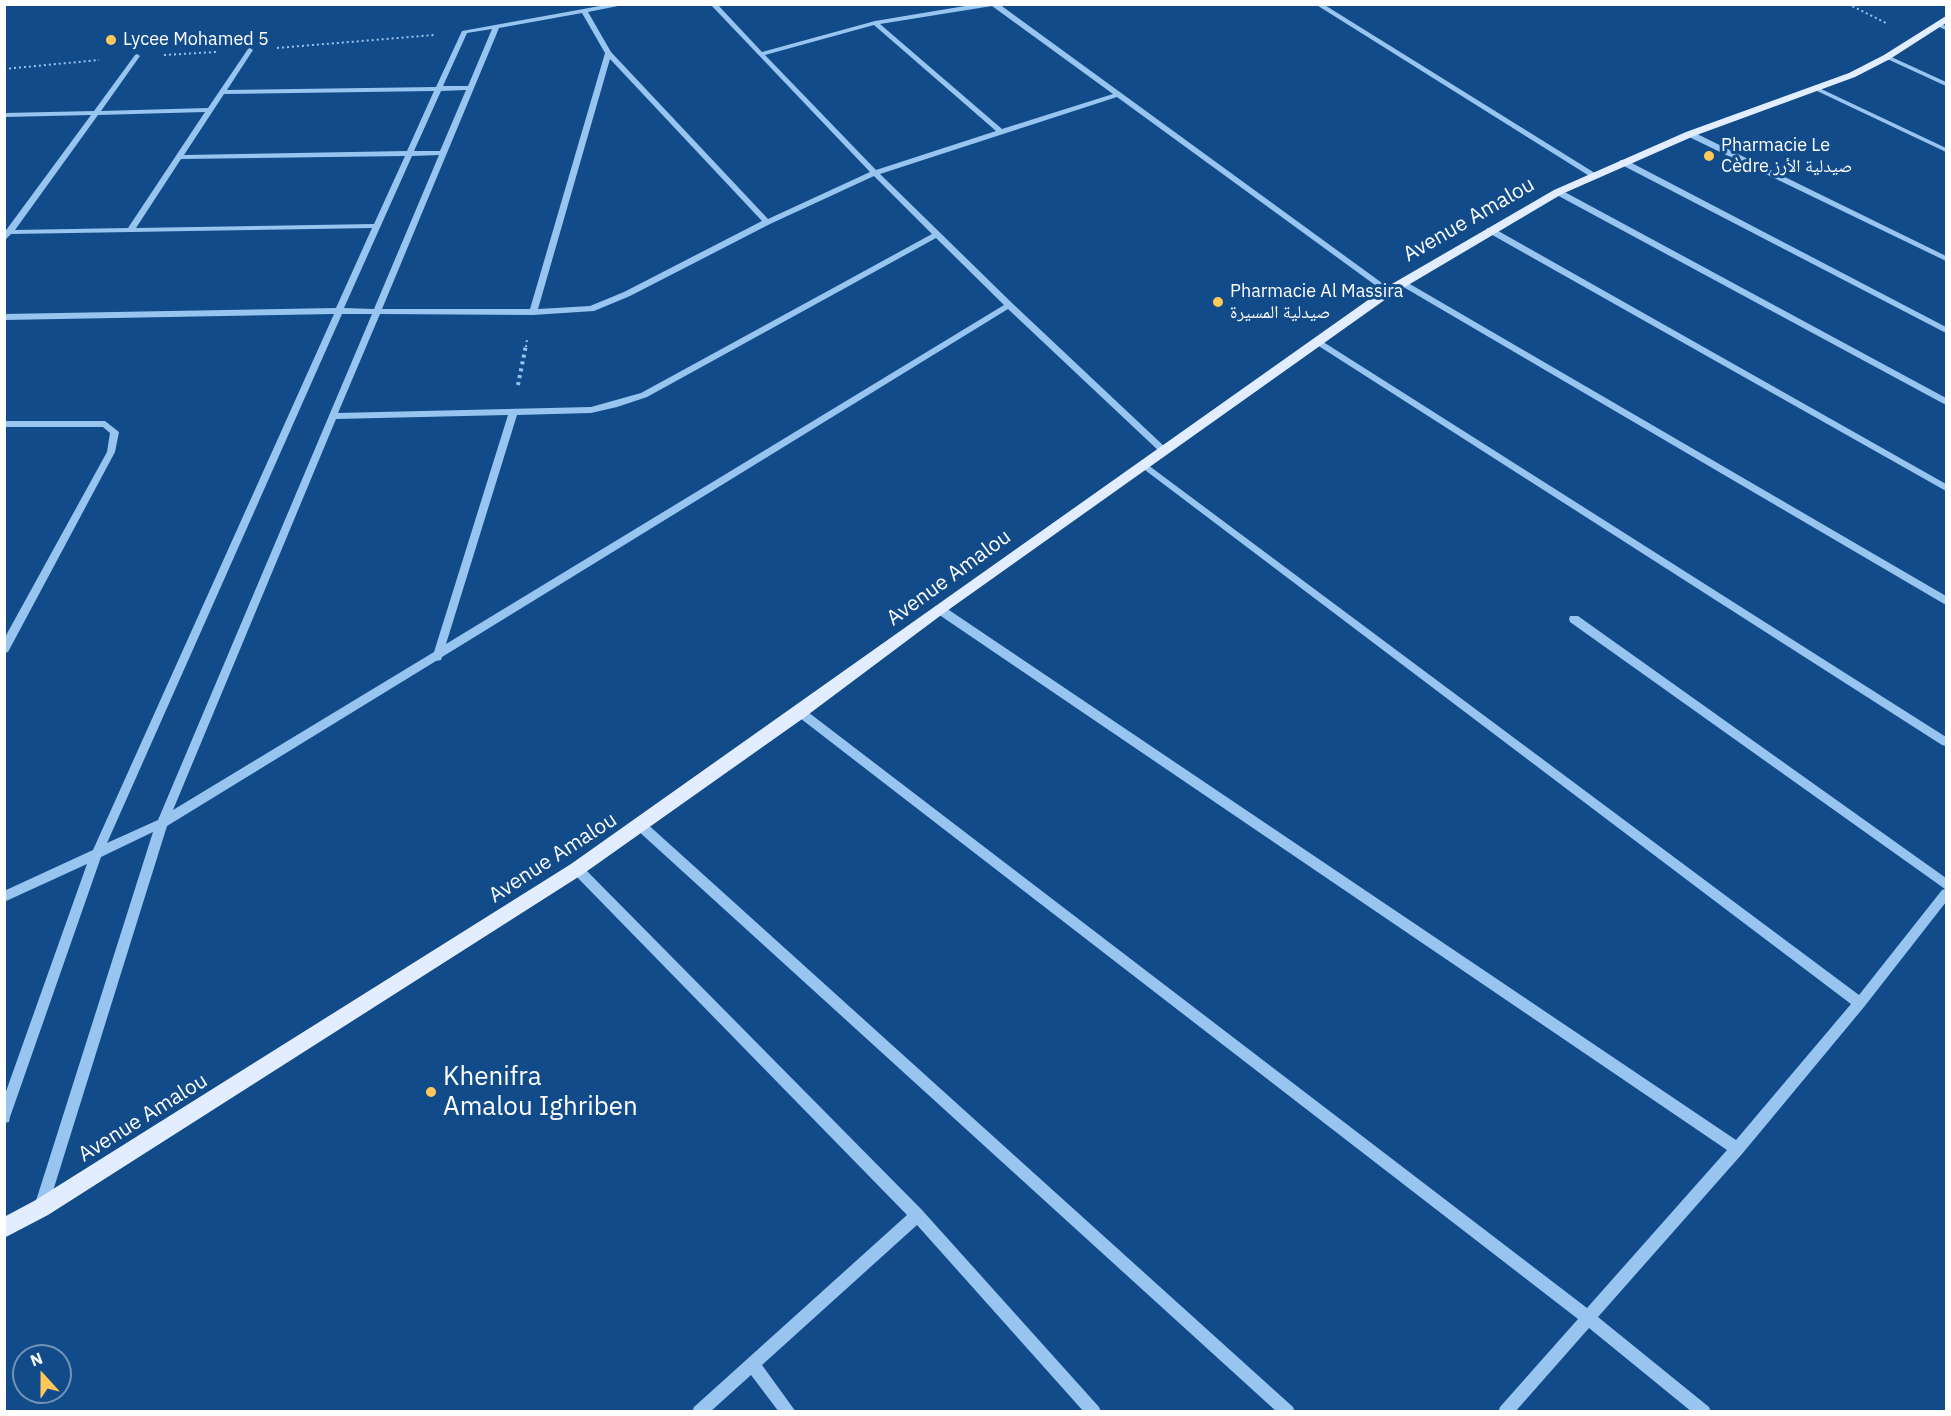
<!DOCTYPE html>
<html>
<head>
<meta charset="utf-8">
<style>
  body { margin:0 }
  #map { position:relative; width:1951px; height:1416px; overflow:hidden; background:#124b89; font-family:"IBM Plex Sans",sans-serif }
  canvas { display:block }
  .frame { position:absolute; inset:0; border:6px solid #fff; pointer-events:none }
  .north { position:absolute; left:12px; top:1344px; width:60px; height:60px; box-sizing:border-box; background:#124b89; border:2px solid #7193b8; border-radius:50%; rotate:339deg; font-size:16px; font-weight:700; line-height:24px; text-align:center; color:#fff }
  .north::after { content:''; display:block; margin:auto; width:21px; height:27px; background:#ffc858; clip-path:polygon(50% 0,100% 100%,50% 72%,0 100%) }
</style>
</head>
<body>
<div id="map">
<canvas width="1951" height="1416"></canvas>
<div class="frame"></div>
<div class="north">N</div>
</div>
<script>
const ctx = document.querySelector('canvas').getContext('2d');
ctx.lineJoin = 'round';
function poly(rows) {
  const path = new Path2D();
  for (const r of rows) {
    path.moveTo(r[0], r[1]);
    for (let i = 2; i < r.length; i += 2) path.lineTo(r[i], r[i + 1]);
  }
  return path;
}
function stroke(path, color, width, dash) {
  ctx.strokeStyle = color;
  ctx.lineWidth = width;
  ctx.lineCap = dash ? 'butt' : 'round';
  ctx.setLineDash(dash || []);
  ctx.stroke(path);
}
function paint(path, color) {
  ctx.fillStyle = color;
  ctx.fill(path, 'evenodd');
}
function write(font, color, halo, rows, align = 'center') {
  ctx.font = font + ' "IBM Plex Sans","Noto Naskh Arabic",sans-serif';
  ctx.lineWidth = 6;
  ctx.setLineDash([]);
  ctx.textBaseline = 'middle';
  ctx.strokeStyle = halo;
  ctx.fillStyle = color;
  for (const [text, x, y, turn = 0] of rows) {
    ctx.save();
    ctx.translate(x, y);
    ctx.rotate((+turn || 0) * Math.PI / 180);
    ctx.textAlign = isNaN(turn) ? turn : align;
    if (halo) ctx.strokeText(text, 0, 0);
    ctx.fillText(text, 0, 0);
    ctx.restore();
  }
}
const pathFar1 = poly([
  [1848,4,1888,24],
  [277,48,434,35],
  [164,55,216,52],
  [4,69,99,60],
  [526,347,527,339]
]);
const path = poly([
  [518,385,526,345]
]);
const minor = poly([
  [611,4,628,4,588,12,611,52,768,219,870,172,710,4,717,4,762,52,875,21,977,4,999,4,1393,291,1392,293,1386,293,1117,97,880,174,1012,303,1166,448,1166,452,1160,452,1008,309,442,657,441,660,436,661,167,826,48,1207,46,1212,41,1214,36,1212,34,1207,153,832,101,857,10,1117,9,1122,4,1123,4,1097,87,864,4,902,4,891,93,850,334,314,4,320,4,314,336,308,372,228,11,234,4,241,4,233,91,115,4,117,4,113,94,111,135,55,137,54,140,56,101,111,208,108,248,49,250,48,253,50,227,90,436,87,462,31,611,4],
  [992,6,1113,94,1002,129,880,24,992,6],
  [582,13,605,53,530,309,382,309,499,28,582,13],
  [874,25,996,131,876,170,765,55,874,25],
  [492,29,468,86,443,86,467,33,492,29],
  [610,59,762,221,624,292,590,306,538,309,610,59],
  [466,90,440,151,414,151,441,91,466,90],
  [434,91,407,151,184,155,224,94,434,91],
  [205,112,128,228,15,230,98,115,205,112],
  [439,155,374,309,344,308,412,156,439,155],
  [405,156,374,224,136,228,181,159,405,156],
  [874,176,932,234,641,393,591,407,338,413,380,314,533,315,594,311,630,296,770,224,874,176],
  [936,238,1004,305,446,644,517,415,591,413,617,407,647,397,936,238],
  [342,314,372,314,158,820,107,843,342,314],
  [508,415,434,652,173,810,336,419,508,415],
  [1315,4,1323,4,1598,175,1591,177,1315,4],
  [1939,23,1946,26,1946,30,1937,26,1937,24,1939,23],
  [1887,55,1946,82,1946,86,1885,58,1884,57,1887,55],
  [1817,87,1946,148,1946,152,1815,90,1815,88,1817,87],
  [1687,132,1693,132,1946,256,1946,261,1687,136,1687,132],
  [1620,160,1626,160,1946,327,1946,333,1620,164,1620,160],
  [1555,190,1561,190,1946,398,1946,405,1555,194,1555,190],
  [1487,228,1493,228,1946,484,1946,491,1487,232,1487,228],
  [1403,280,1946,596,1946,605,1400,285,1399,283,1403,280],
  [1317,338,1946,737,1946,746,1942,745,1314,343,1314,339,1317,338],
  [4,421,105,421,119,432,115,452,8,652,4,653,4,639,107,452,110,433,103,427,4,427,4,421],
  [1144,462,1859,995,1942,890,1945,889,1570,622,1569,619,1570,616,1578,616,1946,878,1946,902,1864,1007,1742,1154,1598,1317,1709,1407,1711,1412,1692,1412,1589,1328,1515,1412,1498,1412,1500,1407,1578,1319,796,715,795,712,796,709,804,709,1587,1308,1727,1150,935,612,934,609,935,606,943,606,1736,1140,1851,1004,1141,467,1139,465,1141,463,1144,462],
  [640,820,644,821,1293,1407,1295,1412,1277,1412,636,829,634,825,636,821,640,820],
  [577,864,581,865,922,1210,1099,1407,1101,1412,1084,1412,917,1225,762,1365,796,1412,779,1412,751,1375,710,1412,692,1412,694,1407,907,1215,573,873,571,869,573,865,577,864]
]);
const major = poly([
  [1946,16,1946,23,1890,59,1855,77,1694,136,1562,194,1393,294,944,613,805,717,583,874,48,1215,4,1238,4,1217,34,1201,571,864,1385,288,1554,190,1686,132,1849,73,1884,55,1946,16]
]);
const markers = [
  [111,40,6,"#ffc858"],
  [1709,156,6,"#ffc858"],
  [1218,302,6,"#ffc858"],
  [431,1092,6,"#ffc858"]
];
const farPoinames = [
  ["Lycee Mohamed 5",123,40],
  ["Pharmacie Le",1721,146],
  ["Cèdre صيدلية الأرز",1721,167],
  ["Pharmacie Al Massira",1230,292],
  ["صيدلية المسيرة",1230,313]
];
const streetNames = [
  ["Avenue Amalou",1469,220,-30],
  ["Avenue Amalou",949,578,-36],
  ["Avenue Amalou",553,858,-33],
  ["Avenue Amalou",143,1118,-32]
];
const nearPoinames = [
  ["Khenifra",443,1077],
  ["Amalou Ighriben",443,1107]
];
stroke(pathFar1, '#98c4f0', 2, [2, 3]);
stroke(path, '#98c4f0', 4, [3, 4]);
paint(minor, '#98c4f0');
paint(major, '#e2eeff');
for (const [x, y, r, color] of markers) {
  const dot = new Path2D();
  dot.arc(x, y, r, 0, 2 * Math.PI);
  ctx.fillStyle = color;
  ctx.fill(dot);
  stroke(dot, '#124b89', 2);
}
write('18px', '#fff', '#124b89', farPoinames, 'left');
write('21px', '#fff', '#124b89', streetNames);
write('26px', '#fff', '#124b89', nearPoinames, 'left');
</script>
</body>
</html>
